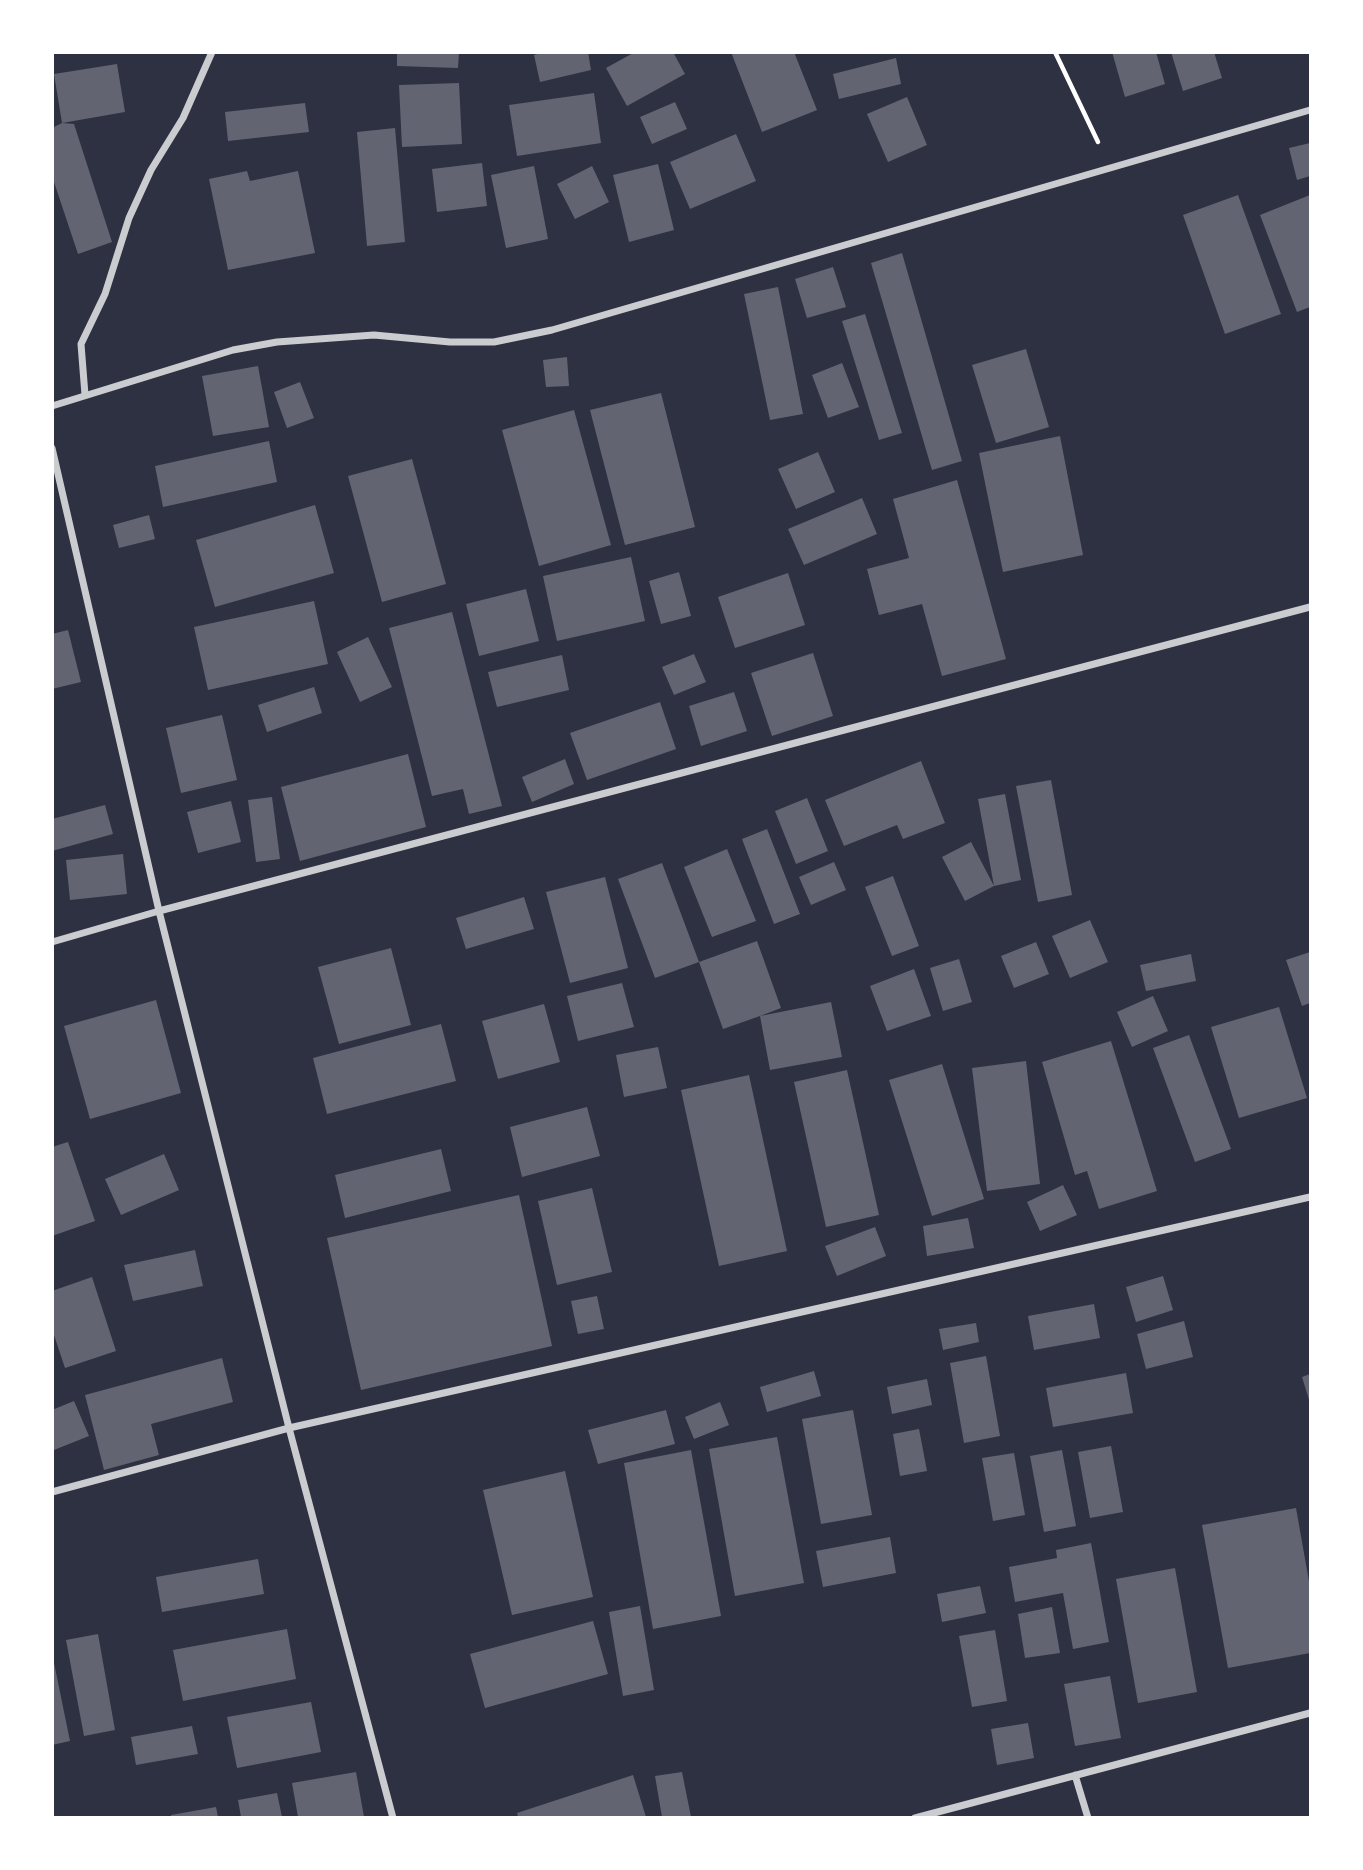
<!DOCTYPE html>
<html>
<head>
<meta charset="utf-8">
<style>
  body { margin:0 }
  #map { position:relative; width:1363px; height:1870px; overflow:hidden; background:#2d3142; font-family:"PT Sans",sans-serif }
  canvas { display:block }
  .frame { position:absolute; inset:0; border:54px solid #fff; pointer-events:none }
</style>
</head>
<body>
<div id="map">
<canvas width="1363" height="1870"></canvas>
<div class="frame"></div>
</div>
<script>
const ctx = document.querySelector('canvas').getContext('2d');
ctx.lineJoin = 'round';
function paint(path, color) {
  ctx.fillStyle = color;
  ctx.fill(path, 'evenodd');
}
function poly(rows) {
  const path = new Path2D();
  for (const r of rows) {
    path.moveTo(r[0], r[1]);
    for (let i = 2; i < r.length; i += 2) path.lineTo(r[i], r[i + 1]);
  }
  return path;
}
function stroke(path, color, width, dash) {
  ctx.strokeStyle = color;
  ctx.lineWidth = width;
  ctx.lineCap = dash ? 'butt' : 'round';
  ctx.setLineDash(dash || []);
  ctx.stroke(path);
}
const building = poly([
  [397,52,459,52,458,68,397,66],
  [545,52,588,52,591,70,540,82,534,55],
  [635,52,673,52,685,74,627,106,606,68],
  [731,52,794,52,817,110,762,132],
  [1112,52,1156,52,1165,84,1125,97],
  [1171,52,1214,52,1222,78,1183,91],
  [896,58,901,84,839,99,833,74],
  [117,64,125,112,62,123,54,74],
  [459,83,462,144,402,147,399,85],
  [594,93,601,143,517,156,509,105],
  [907,97,927,145,888,162,867,114],
  [675,102,687,129,652,144,640,117],
  [305,103,309,132,228,141,225,112],
  [62,123,74,124,112,242,78,254,52,176,52,128],
  [395,128,405,242,367,246,357,132],
  [736,134,756,181,690,209,670,162],
  [1310,143,1310,176,1297,180,1289,148],
  [482,163,487,206,437,212,432,169],
  [658,164,674,230,629,242,613,175],
  [534,166,548,239,506,248,491,175],
  [592,166,609,202,575,219,557,184],
  [247,171,250,181,298,171,315,253,228,270,209,179],
  [1238,195,1281,314,1225,334,1183,215],
  [1310,195,1310,307,1297,312,1260,215],
  [902,253,962,461,932,470,871,263],
  [833,267,846,307,807,318,795,279],
  [778,287,803,414,770,420,744,294],
  [865,314,902,433,879,440,842,321],
  [1026,349,1049,427,996,443,972,365],
  [567,357,569,386,546,387,543,360],
  [842,363,859,407,828,418,812,375],
  [258,366,269,427,213,436,202,376],
  [300,382,314,418,287,428,274,392],
  [661,393,695,527,625,545,590,410],
  [574,410,611,545,539,566,502,430],
  [1060,436,1083,555,1003,572,979,453],
  [269,441,277,482,163,507,155,466],
  [818,452,835,492,796,509,778,469],
  [412,459,446,584,382,602,348,476],
  [957,480,1006,659,942,676,922,604,879,615,867,569,909,558,893,499],
  [862,498,877,534,804,565,788,529],
  [315,505,334,573,215,607,196,540],
  [149,515,155,539,119,548,113,525],
  [631,557,645,621,557,641,543,576],
  [679,572,691,616,661,624,649,581],
  [788,573,805,625,735,648,718,597],
  [526,589,539,641,479,656,466,604],
  [314,601,328,664,208,690,194,627],
  [452,612,502,806,469,814,463,789,432,796,389,628],
  [68,630,81,682,52,689,52,634],
  [368,637,392,687,360,702,337,652],
  [813,653,833,716,772,736,751,673],
  [694,654,706,682,674,695,662,667],
  [562,655,569,690,497,707,488,672],
  [314,687,322,713,267,732,258,705],
  [734,692,747,731,701,746,689,706],
  [660,702,676,749,587,780,570,733],
  [222,715,237,780,181,793,166,728],
  [408,754,426,827,300,861,281,787],
  [565,759,574,784,532,802,522,777],
  [921,761,945,823,903,839,897,825,844,846,825,800],
  [1051,780,1072,895,1038,902,1016,786],
  [1005,794,1021,880,994,886,978,799],
  [272,797,280,859,256,862,248,800],
  [807,798,828,851,796,864,775,811],
  [231,801,241,842,198,853,187,812],
  [105,805,113,834,52,851,52,819],
  [767,829,800,914,774,924,742,839],
  [971,842,994,886,965,901,942,857],
  [727,849,756,921,712,937,684,867],
  [123,854,127,894,70,900,66,860],
  [834,862,846,890,811,905,799,877],
  [662,863,699,962,655,978,618,879],
  [893,876,919,946,892,956,865,887],
  [605,877,628,968,570,983,546,892],
  [524,897,534,929,466,949,456,918],
  [1090,920,1108,962,1070,978,1052,936],
  [757,941,781,1008,760,1016,831,1002,842,1057,770,1070,760,1016,723,1029,699,962],
  [1036,942,1049,974,1014,988,1001,956],
  [391,948,411,1025,339,1044,318,967],
  [1310,952,1310,1003,1302,1006,1286,960],
  [1191,954,1196,981,1146,991,1140,965],
  [959,959,972,1002,943,1011,930,968],
  [914,969,931,1016,887,1031,870,986],
  [622,983,634,1027,578,1041,567,996],
  [1153,996,1168,1031,1132,1047,1117,1012],
  [156,1000,181,1093,90,1119,64,1026],
  [544,1004,560,1062,498,1079,482,1021],
  [1279,1007,1307,1098,1239,1118,1211,1027],
  [441,1024,456,1081,327,1114,313,1058],
  [1189,1035,1231,1149,1195,1162,1153,1048],
  [1111,1041,1157,1191,1099,1209,1087,1171,1075,1175,1042,1062],
  [658,1047,667,1088,624,1097,616,1055],
  [1026,1061,1040,1184,987,1191,972,1068],
  [942,1064,984,1199,932,1216,889,1080],
  [847,1070,879,1215,826,1227,794,1082],
  [749,1075,787,1251,719,1266,681,1090],
  [587,1107,600,1156,522,1177,510,1127],
  [68,1142,95,1221,52,1236,52,1147],
  [441,1149,451,1191,345,1218,335,1175],
  [164,1154,179,1190,121,1215,105,1179],
  [1063,1185,1077,1215,1040,1231,1027,1202],
  [592,1188,612,1272,557,1285,538,1201],
  [519,1195,552,1346,361,1390,327,1238],
  [968,1218,974,1248,927,1256,923,1226],
  [875,1227,886,1256,837,1276,825,1246],
  [195,1250,203,1286,133,1301,124,1265],
  [1163,1276,1173,1310,1136,1322,1126,1287],
  [92,1277,116,1351,65,1368,52,1329,52,1291],
  [597,1296,604,1329,578,1334,571,1301],
  [1094,1304,1100,1338,1034,1350,1028,1316],
  [1184,1321,1193,1357,1146,1369,1137,1334],
  [976,1323,979,1342,943,1350,939,1329],
  [986,1356,1000,1436,964,1443,950,1363],
  [222,1358,233,1402,151,1424,159,1455,104,1470,85,1395],
  [814,1371,821,1396,767,1412,760,1387],
  [1126,1373,1133,1413,1053,1427,1046,1388],
  [1310,1374,1310,1403,1302,1377],
  [927,1379,932,1405,892,1414,887,1387],
  [74,1401,89,1436,54,1450,52,1410],
  [720,1402,729,1425,694,1439,685,1417],
  [666,1410,675,1444,598,1464,588,1430],
  [853,1410,872,1515,821,1524,802,1419],
  [919,1429,927,1471,900,1476,893,1434],
  [777,1437,804,1583,735,1596,709,1449],
  [1111,1446,1123,1512,1090,1518,1078,1452],
  [691,1450,721,1616,653,1629,624,1463],
  [1062,1450,1076,1526,1044,1532,1030,1456],
  [1014,1453,1025,1515,993,1521,982,1458],
  [565,1471,593,1597,512,1615,483,1490],
  [1296,1508,1310,1587,1310,1653,1228,1668,1202,1525],
  [890,1537,896,1573,823,1587,816,1551],
  [1091,1543,1109,1642,1073,1649,1063,1593,1015,1602,1009,1567,1057,1558,1056,1550],
  [258,1559,264,1594,162,1612,156,1577],
  [1175,1568,1197,1692,1138,1703,1116,1579],
  [980,1586,986,1613,942,1622,937,1594],
  [640,1606,654,1690,623,1696,609,1612],
  [1052,1607,1060,1653,1025,1658,1018,1614],
  [593,1621,608,1674,485,1708,470,1654],
  [287,1629,296,1679,183,1701,173,1650],
  [995,1630,1007,1701,972,1707,959,1636],
  [98,1634,115,1730,84,1736,66,1640],
  [52,1653,70,1741,52,1745],
  [1110,1676,1121,1738,1075,1746,1064,1684],
  [311,1702,321,1752,237,1768,227,1717],
  [1028,1723,1034,1758,997,1765,991,1729],
  [192,1726,198,1754,136,1765,131,1737],
  [356,1772,364,1817,298,1817,292,1783],
  [682,1772,691,1817,662,1817,655,1776],
  [633,1775,646,1817,518,1817,517,1813],
  [277,1793,282,1817,241,1817,238,1800],
  [216,1807,218,1817,171,1817,171,1815]
]);
const path = poly([
  [1055,52,1098,142]
]);
const minor = poly([
  [85,395,81,344,105,294,129,218,151,170,183,118,212,52],
  [52,406,233,350,277,342,374,335,450,342,494,342,552,330,1310,110],
  [52,448,159,911,289,1428,393,1818],
  [52,942,159,911,1310,607],
  [52,1492,289,1428,1310,1197],
  [1075,1775,1088,1818],
  [915,1818,1310,1713]
]);
paint(building, '#626471');
stroke(path, '#fff', 4.5);
stroke(minor, '#caccd0', 7);
</script>
</body>
</html>
